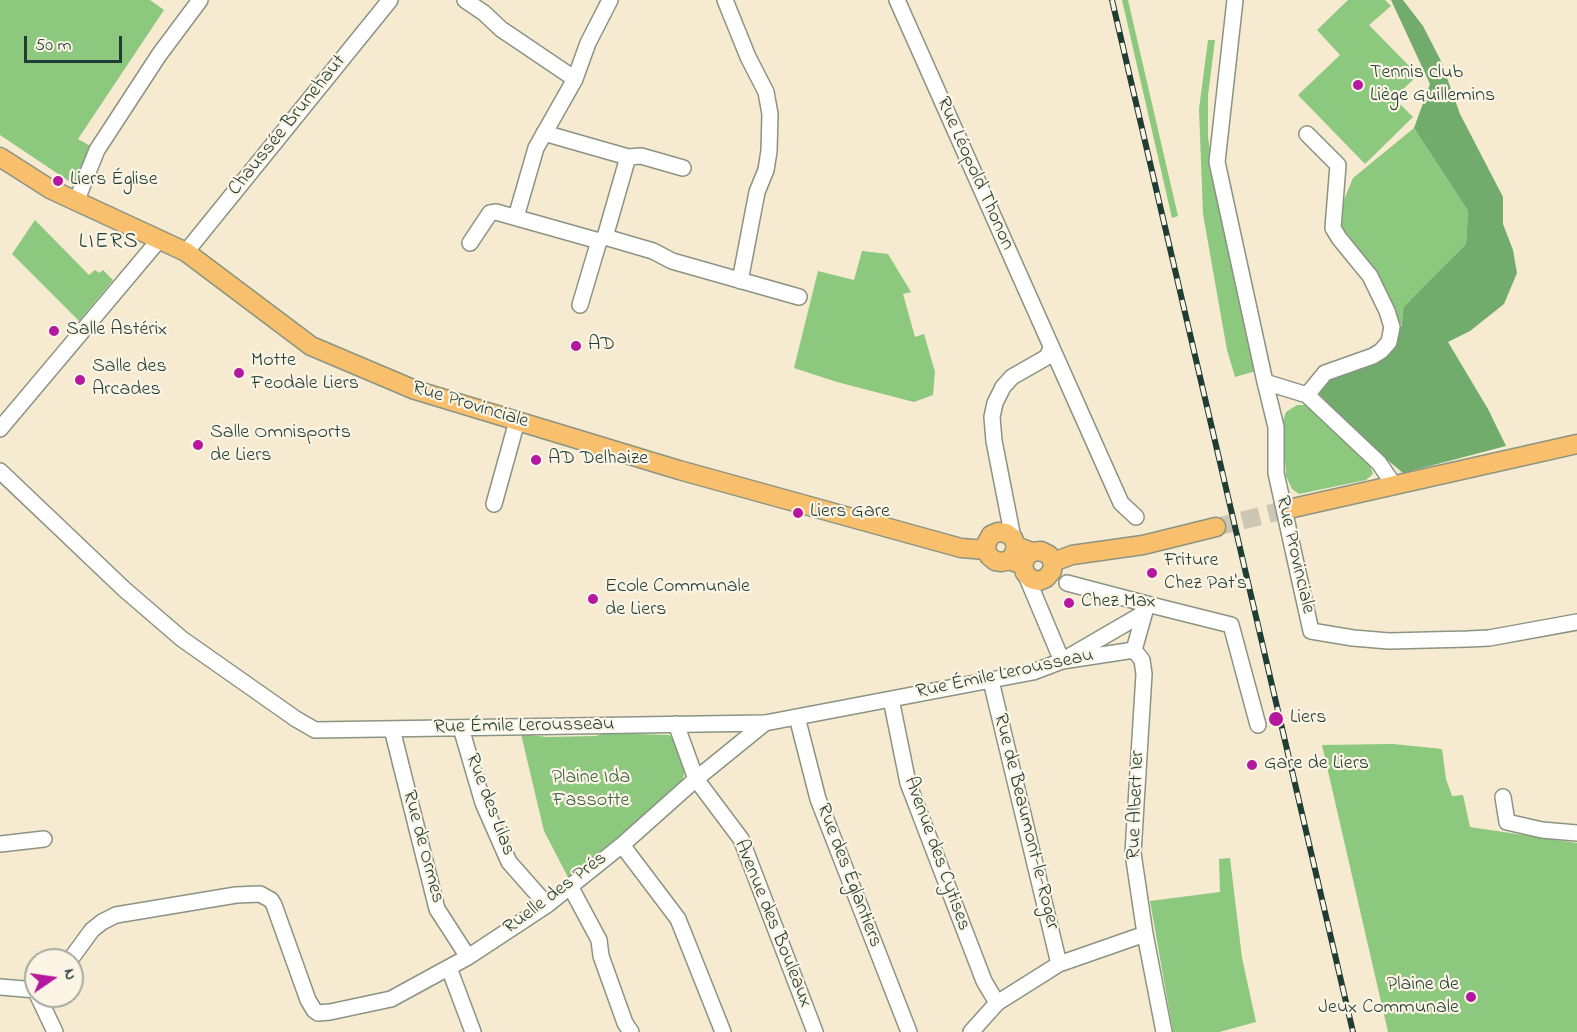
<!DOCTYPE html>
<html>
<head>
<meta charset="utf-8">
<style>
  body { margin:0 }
  #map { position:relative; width:1577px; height:1032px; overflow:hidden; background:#f6ead1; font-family:"Indie Flower",sans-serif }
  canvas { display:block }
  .north { position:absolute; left:24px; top:948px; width:60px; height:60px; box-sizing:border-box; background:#fcf5e5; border:2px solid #a4ab9e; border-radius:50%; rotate:77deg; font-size:16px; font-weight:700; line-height:24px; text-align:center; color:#1f3d34 }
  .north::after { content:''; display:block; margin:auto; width:21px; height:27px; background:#b5179e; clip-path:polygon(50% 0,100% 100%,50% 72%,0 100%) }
  .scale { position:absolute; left:24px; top:36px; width:98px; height:27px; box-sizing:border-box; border:3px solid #1f3d34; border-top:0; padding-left:8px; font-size:18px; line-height:21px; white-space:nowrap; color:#1f3d34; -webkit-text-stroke:4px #fcf5e5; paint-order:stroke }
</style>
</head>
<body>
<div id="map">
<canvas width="1577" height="1032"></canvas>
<div class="north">N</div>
<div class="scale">50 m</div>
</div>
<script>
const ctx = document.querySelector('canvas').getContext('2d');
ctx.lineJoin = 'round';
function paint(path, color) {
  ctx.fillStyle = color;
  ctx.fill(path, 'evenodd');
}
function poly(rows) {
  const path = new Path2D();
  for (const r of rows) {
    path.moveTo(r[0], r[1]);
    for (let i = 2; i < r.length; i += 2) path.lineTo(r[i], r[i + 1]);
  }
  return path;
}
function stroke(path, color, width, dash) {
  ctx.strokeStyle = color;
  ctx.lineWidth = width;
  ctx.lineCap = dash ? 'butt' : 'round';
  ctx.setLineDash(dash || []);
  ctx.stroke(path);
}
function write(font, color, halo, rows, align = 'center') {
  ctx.font = font + ' "Indie Flower",sans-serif';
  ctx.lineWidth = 4.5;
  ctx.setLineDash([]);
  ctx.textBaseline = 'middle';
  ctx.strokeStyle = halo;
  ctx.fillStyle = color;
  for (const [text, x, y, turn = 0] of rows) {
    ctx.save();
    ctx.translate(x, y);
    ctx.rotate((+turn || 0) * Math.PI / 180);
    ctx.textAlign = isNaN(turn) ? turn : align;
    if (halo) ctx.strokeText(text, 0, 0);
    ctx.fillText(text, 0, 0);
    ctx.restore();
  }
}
const green = poly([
  [0,0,150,0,164,10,78,139,94,148,76,186,0,135],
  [1122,0,1128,0,1178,216,1172,218],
  [1348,0,1385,0,1391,6,1369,25,1418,75,1394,98,1413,117,1365,164,1298,95,1340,55,1317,30],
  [1208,40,1215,40,1208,95,1208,137,1215,184,1256,371,1235,377,1227,350,1203,214,1199,109],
  [1414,128,1468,211,1466,244,1405,307,1402,324,1398,325,1342,232,1338,214,1353,178],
  [35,220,89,275,95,270,99,273,103,270,113,280,79,321,12,254],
  [862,251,888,254,911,292,903,294,915,337,924,334,935,372,933,395,914,402,837,382,794,368,818,271,854,280],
  [1297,405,1308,405,1369,462,1373,474,1366,480,1299,494,1292,489,1286,476,1283,421,1286,412],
  [606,733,669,735,674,739,685,766,684,775,682,780,645,816,571,883,544,831,521,734,547,737,596,736],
  [1393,744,1442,749,1446,779,1452,796,1463,795,1470,827,1577,843,1577,1032,1388,1032,1322,745],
  [1230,858,1242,958,1256,1022,1219,1032,1173,1032,1150,901,1220,892,1219,859]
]);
const forest = poly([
  [1391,0,1403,0,1423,26,1441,61,1460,114,1503,197,1503,224,1513,250,1517,273,1504,304,1470,331,1448,342,1488,409,1506,446,1403,473,1360,437,1319,394,1329,380,1392,351,1402,324,1404,307,1466,244,1468,211,1414,128,1430,84]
]);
const majorTunnel = poly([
  [1216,527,1293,508]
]);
const minor = poly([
  [465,0,484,13,501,29,575,79,588,43,610,0],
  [725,0,748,57,766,92,770,114,769,151,766,170,757,192,740,281],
  [897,0,1121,503,1136,517],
  [1235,0,1217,162,1265,382],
  [544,133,628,157],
  [1307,134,1338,165,1333,228,1339,238,1370,276,1387,311,1392,327,1389,342,1381,351,1373,356,1325,373,1307,395],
  [76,202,97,150,159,55,200,0],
  [516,217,536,148,575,79],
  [605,237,653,251,672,261,799,297],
  [470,243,490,213,496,212,599,241,605,237,628,157,641,156,683,168],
  [186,252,390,0],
  [580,305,599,241],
  [0,429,159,240],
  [0,471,124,589,182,639,296,719,315,730,765,723,1033,672,1062,661,1134,650],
  [1394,485,1379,463,1307,395,1265,382,1276,427,1276,473,1311,631,1353,638,1389,641,1468,639,1489,638,1577,622],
  [494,504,517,421],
  [1013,538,994,441,992,417,995,403,1003,387,1012,377,1047,357,1051,348],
  [1025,573,1062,661],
  [1067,583,1147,604],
  [1134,650,1142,660,1144,674,1133,853,1145,934,1164,1032],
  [1134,650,1147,604,1231,625,1258,725],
  [1070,656,1144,613],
  [991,681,1059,964],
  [891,699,908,783,984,981,997,1003],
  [797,717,818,799,909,1032],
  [676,724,696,779,741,839,815,1032],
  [461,728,483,803,509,862,547,905],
  [392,729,437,909,468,957],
  [1503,797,1507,822,1542,830,1577,833],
  [0,844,44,839],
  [622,845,678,919,723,1032],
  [570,886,599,940,601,956,625,1023,631,1032],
  [70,960,92,930,102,922,116,915,236,895,260,894,271,900,274,905,308,1000,314,1010,318,1013,330,1012,391,999,468,957,547,905,622,845,696,779,765,723],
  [449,968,473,1032],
  [0,987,36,990],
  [38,996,55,1032],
  [971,1032,997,1003,1059,964,1145,934]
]);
const major = poly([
  [0,157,50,189,186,252,311,346,415,390,679,470,961,548,986,550],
  [1293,508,1577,444],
  [1016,546,1032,552,1041,551,1049,555,1053,562,1052,571,1046,578,1039,581,1031,579,1025,573,1023,565,1026,557,1032,552],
  [1009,560,1014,554,1016,546,1013,538,1006,533,998,532,991,535,987,542,986,550,989,556,995,561,1002,562,1009,560,1023,565],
  [1053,562,1072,555,1143,545,1216,527]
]);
const rail = poly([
  [1112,0,1353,1032]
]);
const markers = [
  [1358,85,6,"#b5179e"],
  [58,181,6,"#b5179e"],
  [54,331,6,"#b5179e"],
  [576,346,6,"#b5179e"],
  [239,373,6,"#b5179e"],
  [80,380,6,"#b5179e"],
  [198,445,6,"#b5179e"],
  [536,460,6,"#b5179e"],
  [798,513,6,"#b5179e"],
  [1152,573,6,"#b5179e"],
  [593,599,6,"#b5179e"],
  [1069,603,6,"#b5179e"],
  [1276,719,8,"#b5179e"],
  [1252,765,6,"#b5179e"],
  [1471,997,6,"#b5179e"]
];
const poiNames = [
  ["Tennis club",1370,74],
  ["Liège Guillemins",1370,97],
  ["Liers Église",70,181],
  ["Salle Astérix",66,331],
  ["AD",588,346],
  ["Motte",251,362],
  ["Feodale Liers",251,385],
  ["Salle des",92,368],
  ["Arcades",92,391],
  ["Salle Omnisports",210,434],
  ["de Liers",210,457],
  ["AD Delhaize",548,460],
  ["Liers Gare",810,513],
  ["Friture",1164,562],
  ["Chez Pat's",1164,585],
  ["Ecole Communale",605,588],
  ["de Liers",605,611],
  ["Chez Max",1081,603],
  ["Liers",1290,719],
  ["Gare de Liers",1264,765],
  ["Plaine de",1459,986,"right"],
  ["Jeux Communale",1459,1009,"right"]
];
const streetNames = [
  ["Chaussée Brunehaut",288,126,-51],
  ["Rue Léopold Thonon",974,174,66],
  ["Rue Provinciale",470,406,17],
  ["Rue Provinciale",1294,555,77],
  ["Rue Émile Lerousseau",1005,675,-12],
  ["Rue Émile Lerousseau",524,727,-1],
  ["Rue des Lilas",489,805,69],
  ["Rue Albert Ier",1137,805,-88],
  ["Rue de Beaumont-le-Roger",1025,822,76],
  ["Rue de Ormes",422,847,75],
  ["Avenue des Cytises",936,854,70],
  ["Rue des Églantiers",848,876,69],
  ["Ruelle des Prés",556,894,-37],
  ["Avenue des Bouleaux",772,924,68]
];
const parkNames = [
  ["Plaine Ida",591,779],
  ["Fassotte",591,802]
];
const quarterNames = [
  ["LIERS",109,243]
];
paint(green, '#8cc87d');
paint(forest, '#71ac6c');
stroke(majorTunnel, '#cbc7b2', 18, [18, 9]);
stroke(minor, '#8a9482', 18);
stroke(major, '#8a9482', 21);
stroke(minor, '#fff', 15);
stroke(major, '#f8bf6c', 18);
stroke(rail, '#1f3d34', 6);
stroke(rail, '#fcf5e5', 4, [11]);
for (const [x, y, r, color] of markers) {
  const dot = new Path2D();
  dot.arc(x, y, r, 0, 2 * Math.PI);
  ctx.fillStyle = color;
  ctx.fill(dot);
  stroke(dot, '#fcf5e5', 2);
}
write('20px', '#1f3d34', '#fcf5e5', poiNames, 'left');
write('20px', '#1f3d34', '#fcf5e5', streetNames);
write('20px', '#3a6046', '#fcf5e5', parkNames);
ctx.letterSpacing = '1.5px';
write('22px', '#1f3d34', '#fcf5e5', quarterNames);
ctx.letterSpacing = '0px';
</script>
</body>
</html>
